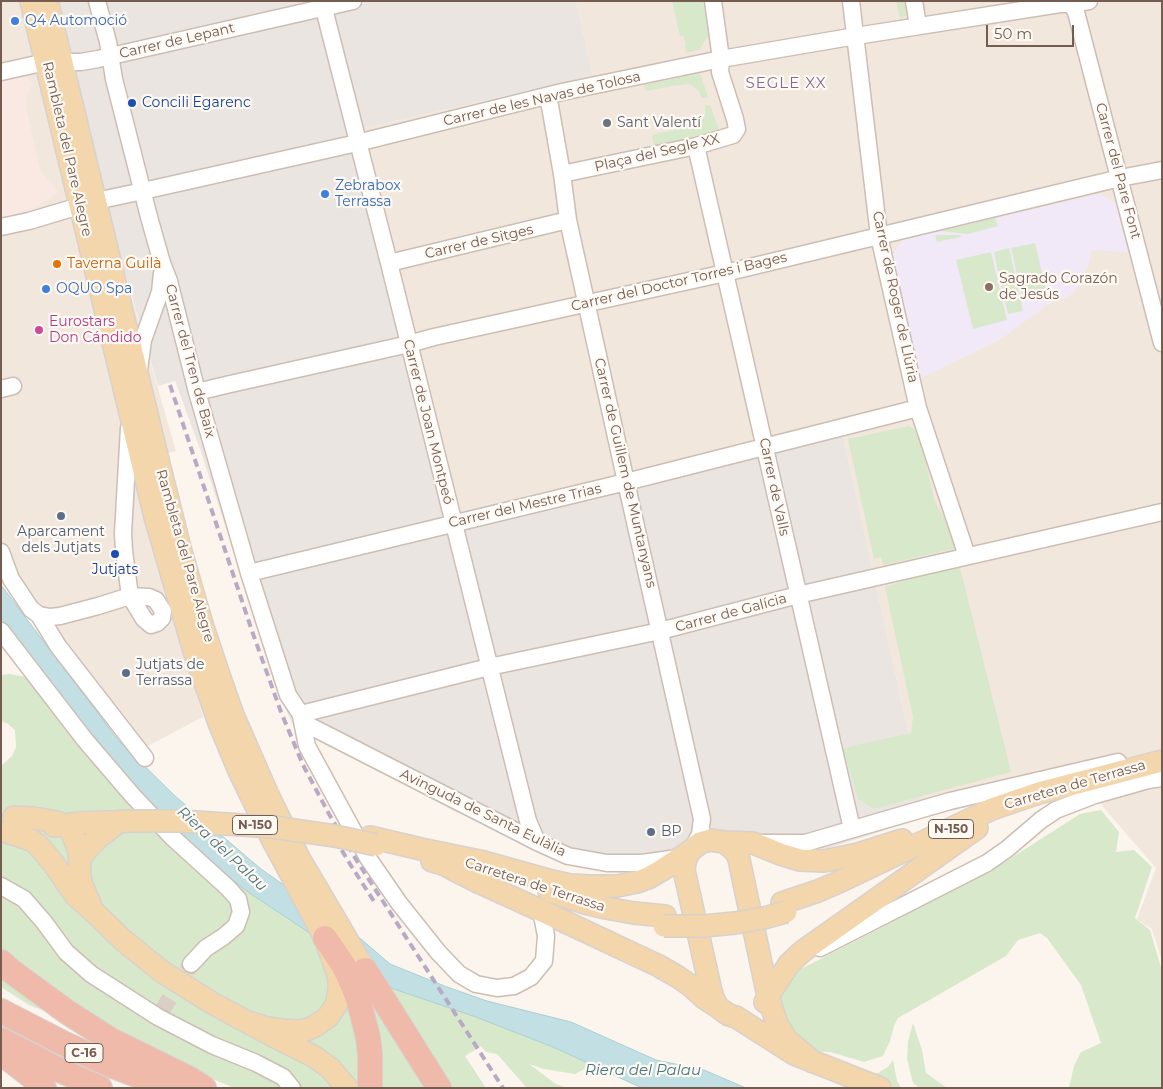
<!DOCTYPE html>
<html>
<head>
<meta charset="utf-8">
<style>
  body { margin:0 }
  #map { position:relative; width:1163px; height:1089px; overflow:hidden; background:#fbf5ed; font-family:Montserrat,sans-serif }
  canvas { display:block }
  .frame { position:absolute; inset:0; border:2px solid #755c51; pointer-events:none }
  .scale { position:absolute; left:986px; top:25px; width:88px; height:22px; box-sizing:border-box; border:2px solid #755c51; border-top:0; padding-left:6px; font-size:15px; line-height:18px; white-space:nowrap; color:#755c51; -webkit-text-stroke:4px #fef9f3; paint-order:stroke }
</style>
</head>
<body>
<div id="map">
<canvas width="1163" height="1089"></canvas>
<div class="frame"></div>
<div class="scale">50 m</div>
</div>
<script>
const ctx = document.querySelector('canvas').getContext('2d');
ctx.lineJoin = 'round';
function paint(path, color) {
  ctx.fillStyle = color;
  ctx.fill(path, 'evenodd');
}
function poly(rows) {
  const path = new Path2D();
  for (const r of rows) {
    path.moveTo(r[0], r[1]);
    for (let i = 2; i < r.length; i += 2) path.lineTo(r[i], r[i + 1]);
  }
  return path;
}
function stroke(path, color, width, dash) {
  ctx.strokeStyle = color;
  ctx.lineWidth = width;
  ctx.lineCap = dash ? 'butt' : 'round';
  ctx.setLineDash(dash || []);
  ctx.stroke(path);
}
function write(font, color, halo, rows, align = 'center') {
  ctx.font = font + ' Montserrat,sans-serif';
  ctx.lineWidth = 4.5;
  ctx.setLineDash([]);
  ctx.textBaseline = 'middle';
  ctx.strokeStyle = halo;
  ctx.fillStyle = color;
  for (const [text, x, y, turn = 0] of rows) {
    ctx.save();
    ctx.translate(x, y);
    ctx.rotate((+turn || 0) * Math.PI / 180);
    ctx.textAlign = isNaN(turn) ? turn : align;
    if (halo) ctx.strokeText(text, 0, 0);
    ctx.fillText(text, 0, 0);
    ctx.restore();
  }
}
const residential = poly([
  [1,1,46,1,176,451,133,462,170,605,203,717,138,751,1,577],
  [576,1,1162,1,1162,961,1152,929,1137,919,1156,868,1103,807,1089,775,927,817,841,427,459,511,360,129,593,76]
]);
const commercial = poly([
  [24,76,33,82,26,99,26,106,40,170,59,192,34,209,2,217,1,82]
]);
const industrial = poly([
  [46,1,576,1,593,76,360,129,459,511,841,427,927,817,822,850,776,848,720,836,647,869,585,865,454,811,313,736,300,741,284,705,199,446,175,381,158,386]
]);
const education = poly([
  [1100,194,1115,203,1128,252,1092,250,1084,279,1071,295,1059,300,1056,299,999,340,921,378,893,254,903,239]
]);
const green = poly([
  [672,1,703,1,708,36,699,50,686,53,685,46,686,45,683,35,680,36],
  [896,1,909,1,913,12,900,19],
  [700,73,708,97,702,98,699,91,690,84,672,86,646,91,644,85],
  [705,105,710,105,719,130,654,146,652,135,697,125,702,120,705,116],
  [995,218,998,226,968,234,940,231],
  [935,235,960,235,961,237,937,242],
  [1035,243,1047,294,1023,300,1011,248],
  [1009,248,1016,279,1000,282,994,252],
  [991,252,1007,320,973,329,956,260],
  [1016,280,1023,311,1008,314,1001,284],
  [909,426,919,433,935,502,942,514,950,519,957,548,883,565,881,557,874,559,848,439],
  [959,564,1011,772,874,809,858,799,843,749,856,745,911,733,913,717,885,587],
  [10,674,31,678,248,892,394,989,477,1017,553,1047,592,1065,575,1074,544,1069,529,1064,556,1084,567,1088,527,1088,497,1054,486,1052,481,1046,465,1056,486,1088,234,1088,148,1051,29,1005,1,987,1,766,12,756,16,747,15,730,8,724,1,721,1,675],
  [1101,810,1119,832,1116,852,1134,850,1152,867,1135,918,1150,930,1162,971,1162,1088,1069,1088,1074,1066,1081,1052,1101,1043,1081,985,1047,938,1040,933,1018,940,1006,956,898,1018,894,1026,890,1041,883,1056,864,1062,830,1052,812,1051,792,1037,780,998,793,973,879,929,1005,862,1080,814],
  [913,1023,922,1050,926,1073,947,1088,919,1088,913,1083,907,1059,908,1042],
  [893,1060,897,1081,901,1088,896,1088,868,1076,878,1073,888,1067]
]);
const water = poly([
  [1,585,118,740,175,796,261,869,361,939,390,964,447,987,487,1001,571,1022,656,1060,704,1070,746,1088,642,1088,553,1047,476,1017,394,989,248,892,184,841,110,762,42,676,1,622,1,585]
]);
const minorTunnel = poly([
  [161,1012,191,964]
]);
const minor = poly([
  [97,1,108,42,114,79,149,217,162,263,169,281,197,392,249,573,288,695,308,725,537,842,568,856,607,863,642,863,678,858],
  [322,1,389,263,528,821,537,842],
  [851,1,879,236,918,408,967,556],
  [914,1,918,26],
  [1069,1,1076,12,1162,343],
  [1,72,46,62,81,62,98,59,353,1],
  [546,96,550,106,562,174,568,220,626,482,702,819,700,834,693,848],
  [696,146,852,829],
  [562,174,696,146,733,135,737,129,735,119,720,72,721,59,713,1],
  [1,227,29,221,96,201,143,191,357,143,562,92,721,59,856,36,1060,4,1070,4,1089,1],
  [389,263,568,220],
  [139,370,143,340,160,292,162,273],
  [1,389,13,386],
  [197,392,226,385,409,344,434,337,725,273,1120,178,1162,170],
  [1,552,11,579,31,609,39,615,50,617,60,616,98,606,130,596,149,597,156,600,163,611,162,618,157,623,151,625,144,619,130,596,124,551,123,533,129,428],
  [249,573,626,482,918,408],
  [39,615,58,646,145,758],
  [1,631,85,740,133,796,172,837,227,887,238,899,241,912,236,926,223,937,206,948,191,964],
  [301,714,489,667,660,631,798,595,1162,512],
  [301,716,307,746,368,858,399,903,438,952,459,974,476,984,497,988,514,986,531,977,544,961,546,936,541,910],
  [760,843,805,843,950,801,1118,762],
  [1,886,24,899,44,922,66,952,91,974,158,1017,212,1045,256,1063,283,1077,292,1088],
  [820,948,987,863,1007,849,1041,820,1056,810,1095,795,1148,780,1162,778]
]);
const major = poly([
  [31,1,155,517,194,651,219,723,239,771,270,835,325,938,339,978,339,990,336,1005,328,1017,315,1026,306,1030,295,1031,282,1030,267,1028,248,1022],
  [47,1,160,468,180,548,202,624,219,675,233,715,268,795,299,858,365,970],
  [14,817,33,818,57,822,68,828,72,833,79,851,80,878,82,885,90,904],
  [54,826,81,823,133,821],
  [7,832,31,840,38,845,53,863,75,895,91,909,123,940,161,971,212,1003,275,1037,313,1056,330,1068,347,1088],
  [370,837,421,849,484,862,552,881,570,885,589,886,617,886,637,882,648,878,662,870,689,852,700,843,710,840,724,842,733,849,738,855,768,996,777,1024,787,1040,813,1062],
  [724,842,753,843,780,854,800,860,824,861,858,854,902,840],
  [689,852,685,862,684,870,711,991,714,1000,718,1007,723,1011,729,1015,736,1017,794,1054,880,1088],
  [80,859,88,848,99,837,120,821],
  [432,861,443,864,474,880,557,918,659,966,678,977,691,986,704,998,718,1007],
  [549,891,585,903,606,908,634,913,665,916],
  [782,903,818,891,841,881,992,809,1039,793,1162,761],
  [765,1002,768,996,789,964,803,951,977,828]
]);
const highway = poly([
  [325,938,344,966,353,986,359,1002,368,1037,370,1054,370,1088],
  [1,962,11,971,67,1012,111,1040,190,1079,204,1088],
  [365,970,439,1088],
  [1,1011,63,1043,113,1066,170,1088],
  [1,1040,55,1068,100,1088],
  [1,1053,31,1076,44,1088]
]);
const rail = poly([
  [170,385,252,631,281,712,303,765,329,814,357,861,503,1088],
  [335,839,350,864,375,903]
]);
const majorBridge = poly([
  [133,821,179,821,273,827,335,836,376,845],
  [664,926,704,926,735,923,764,918,786,912]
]);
const markers = [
  [15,21,5,"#3f7fe0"],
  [132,103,5,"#1a4fb4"],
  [607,123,5,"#6b7280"],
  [325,194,5,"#3f7fe0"],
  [57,264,5,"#e8710a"],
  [989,287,5,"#8d6e63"],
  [46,289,5,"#3f7fe0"],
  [39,330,5,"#d1479c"],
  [61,516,5,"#5c6f8a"],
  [115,554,5,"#1a4fb4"],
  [126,673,5,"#5c6f8a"],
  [651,832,5,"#5c6f8a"]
];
const shields = [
  [255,825,45],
  [951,829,45],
  [84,1053,38]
];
const shieldNames = [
  ["N-150",255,825],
  ["N-150",951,829],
  ["C-16",84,1053]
];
const shopNames = [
  ["Q4 Automoció",25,21],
  ["Zebrabox",335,186],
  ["Terrassa",335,202],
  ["OQUO Spa",56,289]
];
const streetNames = [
  ["Carrer de Lepant",177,41,-13],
  ["Carrer de les Navas de Tolosa",542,99,-13],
  ["Rambleta del Pare Alegre",67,149,77],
  ["Plaça del Segle XX",657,153,-13],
  ["Carrer del Pare Font",1118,171,75],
  ["Carrer de Sitges",479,242,-13],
  ["Carrer del Doctor Torres i Bages",679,282,-13],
  ["Carrer de Roger de Llúria",895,297,78],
  ["Carrer del Tren de Baix",190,361,75],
  ["Carrer de Joan Montpeó",428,422,76],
  ["Carrer de Guillem de Muntanyans",625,473,77],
  ["Carrer de Valls",774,487,78],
  ["Carrer del Mestre Trias",525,506,-13],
  ["Rambleta del Pare Alegre",185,556,74],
  ["Carrer de Galícia",731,613,-15],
  ["Carretera de Terrassa",1075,785,-16],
  ["Avinguda de Santa Eulàlia",483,813,26],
  ["Carretera de Terrassa",535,885,18]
];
const transitNames = [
  ["Concili Egarenc",142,103],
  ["Jutjats",115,570,"center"]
];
const worshipNames = [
  ["Sant Valentí",617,123]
];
const foodNames = [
  ["Taverna Guilà",67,264]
];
const educationNames = [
  ["Sagrado Corazón",999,279],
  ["de Jesús",999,295]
];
const hotelNames = [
  ["Eurostars",49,322],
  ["Don Cándido",49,338]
];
const serviceNames = [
  ["Aparcament",61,532,"center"],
  ["dels Jutjats",61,548,"center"],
  ["Jutjats de",136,665],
  ["Terrassa",136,681],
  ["BP",661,832]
];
const neighbourhoodNames = [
  ["SEGLE XX",786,84]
];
const waterNames = [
  ["Riera del Palau",222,849,43],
  ["Riera del Palau",643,1071]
];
paint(residential, '#f2e7dc');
paint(commercial, '#fae8e2');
paint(industrial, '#ebe5e1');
paint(education, '#f2e9f8');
paint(green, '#d8e8cb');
paint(water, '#c2e0e4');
stroke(water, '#a9cfd5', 1);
stroke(minorTunnel, '#dacfc6', 16, [16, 8]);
stroke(minor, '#cdbdb3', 19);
stroke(major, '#d8d1ce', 24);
stroke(highway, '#d8d1ce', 26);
stroke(minor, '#fff', 16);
stroke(major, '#f3d6ac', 21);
stroke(highway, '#efbaaa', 24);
stroke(rail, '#b8aac5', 4, [8, 5]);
stroke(majorBridge, '#d8d1ce', 24, []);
stroke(majorBridge, '#f3d6ac', 21);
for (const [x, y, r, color] of markers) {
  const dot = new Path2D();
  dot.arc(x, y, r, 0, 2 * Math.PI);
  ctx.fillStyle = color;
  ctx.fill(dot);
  stroke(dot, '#fef9f3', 2);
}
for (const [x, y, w] of shields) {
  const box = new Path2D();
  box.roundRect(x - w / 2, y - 9.5, w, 19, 4);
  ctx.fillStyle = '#fef9f3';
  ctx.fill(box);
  stroke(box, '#755c51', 1);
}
write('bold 12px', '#755c51', null, shieldNames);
write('14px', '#366cbe', '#fef9f3', shopNames, 'left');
write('14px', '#755c51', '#fef9f3', streetNames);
write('14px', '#164399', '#fef9f3', transitNames, 'left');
write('14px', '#5b616d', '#fef9f3', worshipNames, 'left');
write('14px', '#c56008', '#fef9f3', foodNames, 'left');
write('14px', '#785e54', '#fef9f3', educationNames, 'left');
write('14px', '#b23c85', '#fef9f3', hotelNames, 'left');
write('14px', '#4e5e75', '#fef9f3', serviceNames, 'left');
ctx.letterSpacing = '1px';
write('15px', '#826990', '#fef9f3', neighbourhoodNames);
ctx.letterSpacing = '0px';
write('italic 15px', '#49777f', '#fef9f3', waterNames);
</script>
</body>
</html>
